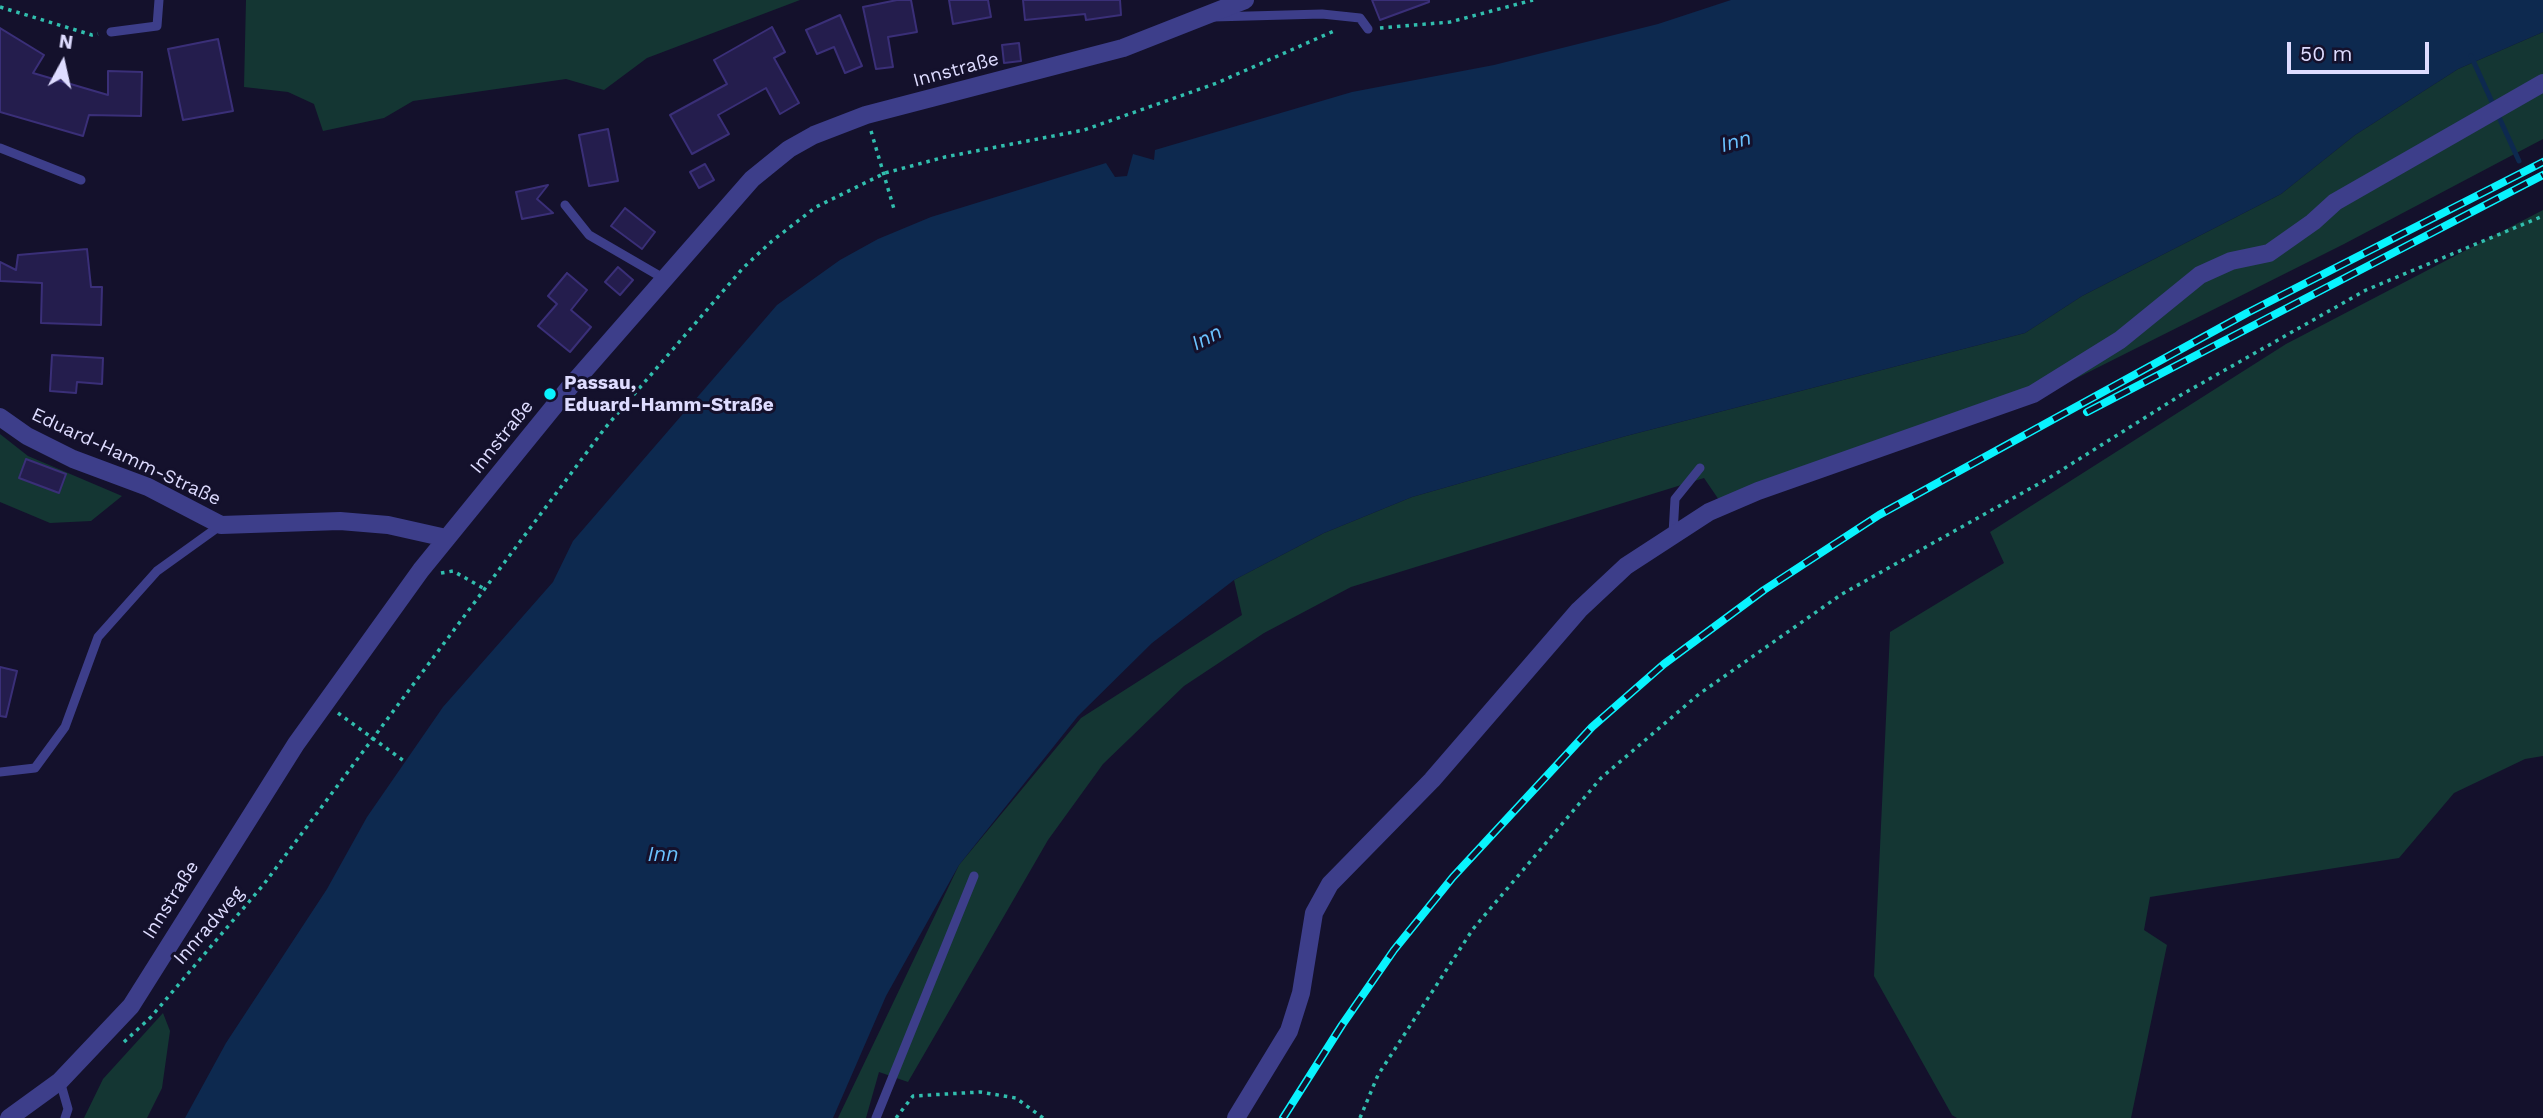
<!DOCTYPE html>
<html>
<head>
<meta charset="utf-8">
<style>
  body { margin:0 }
  #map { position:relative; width:2543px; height:1118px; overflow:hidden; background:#14112c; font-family:"Work Sans",sans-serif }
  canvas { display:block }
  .north { position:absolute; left:28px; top:28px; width:70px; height:70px; -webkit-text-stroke:5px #14112c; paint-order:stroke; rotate:8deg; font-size:19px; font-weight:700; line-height:28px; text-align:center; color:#dedcff }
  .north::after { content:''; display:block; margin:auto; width:24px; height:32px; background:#dedcff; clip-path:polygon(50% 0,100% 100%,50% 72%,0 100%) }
  .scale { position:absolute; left:2287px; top:42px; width:142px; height:32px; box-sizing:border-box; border:4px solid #dedcff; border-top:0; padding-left:9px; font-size:21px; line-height:24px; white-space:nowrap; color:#dedcff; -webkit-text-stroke:5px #14112c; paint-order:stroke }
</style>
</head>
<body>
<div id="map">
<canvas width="2543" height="1118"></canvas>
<div class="north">N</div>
<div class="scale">50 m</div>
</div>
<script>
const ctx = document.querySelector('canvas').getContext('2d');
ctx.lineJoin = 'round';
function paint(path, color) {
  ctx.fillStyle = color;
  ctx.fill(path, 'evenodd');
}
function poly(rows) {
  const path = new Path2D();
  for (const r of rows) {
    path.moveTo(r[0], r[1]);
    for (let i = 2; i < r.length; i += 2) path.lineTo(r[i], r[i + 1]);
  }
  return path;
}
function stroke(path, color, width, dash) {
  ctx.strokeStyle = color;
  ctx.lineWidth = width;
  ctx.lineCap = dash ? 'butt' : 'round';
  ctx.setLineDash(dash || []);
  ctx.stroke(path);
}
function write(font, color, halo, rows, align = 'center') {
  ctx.font = font + ' "Work Sans",sans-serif';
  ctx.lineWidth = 6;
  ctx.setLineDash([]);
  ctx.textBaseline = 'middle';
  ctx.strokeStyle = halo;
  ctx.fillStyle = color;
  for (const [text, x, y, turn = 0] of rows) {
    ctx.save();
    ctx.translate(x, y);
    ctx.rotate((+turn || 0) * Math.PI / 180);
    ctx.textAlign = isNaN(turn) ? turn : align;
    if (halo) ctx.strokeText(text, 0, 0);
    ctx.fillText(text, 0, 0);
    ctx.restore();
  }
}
const green = poly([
  [246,0,800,0,647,58,604,90,566,79,413,101,384,118,323,131,314,104,288,92,244,87],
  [2543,32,2543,139,2344,244,2025,404,1719,500,1704,478,1351,587,1264,633,1184,686,1103,764,1048,840,908,1082,879,1072,866,1118,838,1118,959,865,1081,718,1242,615,1234,580,1324,533,1412,497,1626,436,2025,333,2082,296,2281,194,2355,135,2458,69],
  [2543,210,2543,756,2525,759,2454,793,2399,858,2150,897,2144,930,2167,945,2131,1118,1957,1118,1952,1115,1874,976,1890,632,2004,563,1990,532,2286,344],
  [0,434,28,456,122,496,91,521,50,523,0,502],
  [163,1013,170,1031,162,1088,147,1118,84,1118,103,1079]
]);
const water = poly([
  [1731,0,2543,0,2543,32,2458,69,2355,135,2281,194,2082,296,2025,333,1626,436,1412,497,1324,533,1234,580,1152,643,1078,716,959,865,886,996,833,1118,185,1118,226,1043,327,889,367,817,443,707,553,582,573,541,777,305,840,260,878,239,931,217,1106,163,1115,177,1127,176,1133,154,1154,160,1155,150,1352,92,1494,65,1658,24]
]);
const stream = poly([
  [2471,56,2519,161]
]);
const building = poly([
  [897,0,911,0,917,32,888,37,893,67,876,69,863,7,897,0],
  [949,0,988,0,991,17,953,24,949,0],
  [1023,0,1120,0,1121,15,1086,20,1085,14,1025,20,1023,0],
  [1372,0,1429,0,1429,2,1380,20,1372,0],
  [840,15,862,66,845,73,834,47,817,54,806,30,840,15],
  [772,27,785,52,774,58,799,103,780,114,766,88,718,115,729,134,692,154,670,115,727,84,714,60,772,27],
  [0,28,44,55,33,73,108,95,108,71,142,72,141,116,89,115,83,136,0,112,0,28],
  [218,39,233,111,183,120,168,49,218,39],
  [1019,43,1021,61,1004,63,1002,45,1019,43],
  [608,129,618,181,589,186,579,135,608,129],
  [705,164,714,180,699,188,690,172,705,164],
  [548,185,537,199,553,213,522,219,516,192,548,185],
  [625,208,655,232,642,249,611,226,625,208],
  [87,249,91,287,102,287,101,325,41,323,42,283,0,281,0,262,16,270,18,255,87,249],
  [618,267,633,280,620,295,605,282,618,267],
  [567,273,587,290,571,310,591,327,570,352,538,326,557,304,548,296,567,273],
  [52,355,103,358,102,384,77,382,76,393,50,391,52,355],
  [26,459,66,474,59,493,19,478,26,459],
  [0,667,17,671,6,717,0,716,0,667]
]);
const path = poly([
  [0,7,92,35,98,34],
  [1380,28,1450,22,1533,0],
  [871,131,894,209],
  [441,573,453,571,483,588],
  [338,713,404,761],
  [124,1042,151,1017,264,884,605,428,743,268,772,241,816,207,885,173,945,157,1084,130,1217,83,1334,31],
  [896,1118,913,1096,980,1092,1016,1098,1043,1118],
  [1360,1118,1378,1075,1473,929,1601,778,1699,694,1842,594,2049,478,2181,395,2366,290,2543,216]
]);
const lane = poly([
  [1213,17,1322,14,1360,18,1368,29],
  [111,32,157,26,159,0],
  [0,148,81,180],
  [565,205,589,235,663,278],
  [1673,534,1675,499,1700,468],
  [0,772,35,768,65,727,98,637,157,571,221,525],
  [60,1081,68,1109,65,1118],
  [876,1118,974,876]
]);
const street = poly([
  [0,417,27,436,73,459,148,487,221,525,340,521,388,525,446,538],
  [9,1118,60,1081,131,1006,296,744,421,570,569,388,752,179,789,149,814,135,866,115,1123,48,1245,0],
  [1236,1118,1289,1031,1301,993,1314,913,1330,884,1432,780,1579,610,1626,566,1709,512,1758,491,2033,394,2120,340,2200,275,2231,261,2269,253,2313,222,2335,202,2543,83]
]);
const rail = poly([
  [2087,412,2543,175],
  [1283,1118,1342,1025,1394,950,1453,877,1592,727,1664,664,1764,590,1879,515,2247,313,2543,162]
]);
const markers = [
  [550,394,7,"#09f3fe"]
];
const streetNames = [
  ["Innstraße",956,70,-15],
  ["Innstraße",502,437,-51],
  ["Eduard-Hamm-Straße",126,457,25],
  ["Innstraße",171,900,-58],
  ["Innradweg",209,926,-49]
];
const poiNames = [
  ["Passau,",564,383],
  ["Eduard-Hamm-Straße",564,405]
];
const waterNames = [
  ["Inn",1736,142,-16],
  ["Inn",1207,338,-28],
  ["Inn",663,855]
];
paint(green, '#143633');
paint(water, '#0d294f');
stroke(stream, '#0d294f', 5);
paint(building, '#241d4d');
stroke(building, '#3a2f78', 2);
stroke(path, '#31beae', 3.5, [3.5, 5]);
stroke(lane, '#3d3e8a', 9);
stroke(street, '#3d3e8a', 18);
stroke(rail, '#09f3fe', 8);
stroke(rail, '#14112c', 5, [16]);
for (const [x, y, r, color] of markers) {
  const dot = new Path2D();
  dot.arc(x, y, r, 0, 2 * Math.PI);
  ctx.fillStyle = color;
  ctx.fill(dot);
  stroke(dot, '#14112c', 2.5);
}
write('19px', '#dedcff', '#14112c', streetNames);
write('bold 19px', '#dedcff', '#14112c', poiNames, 'left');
write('italic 21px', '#6ac2ff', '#14112c', waterNames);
</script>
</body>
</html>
